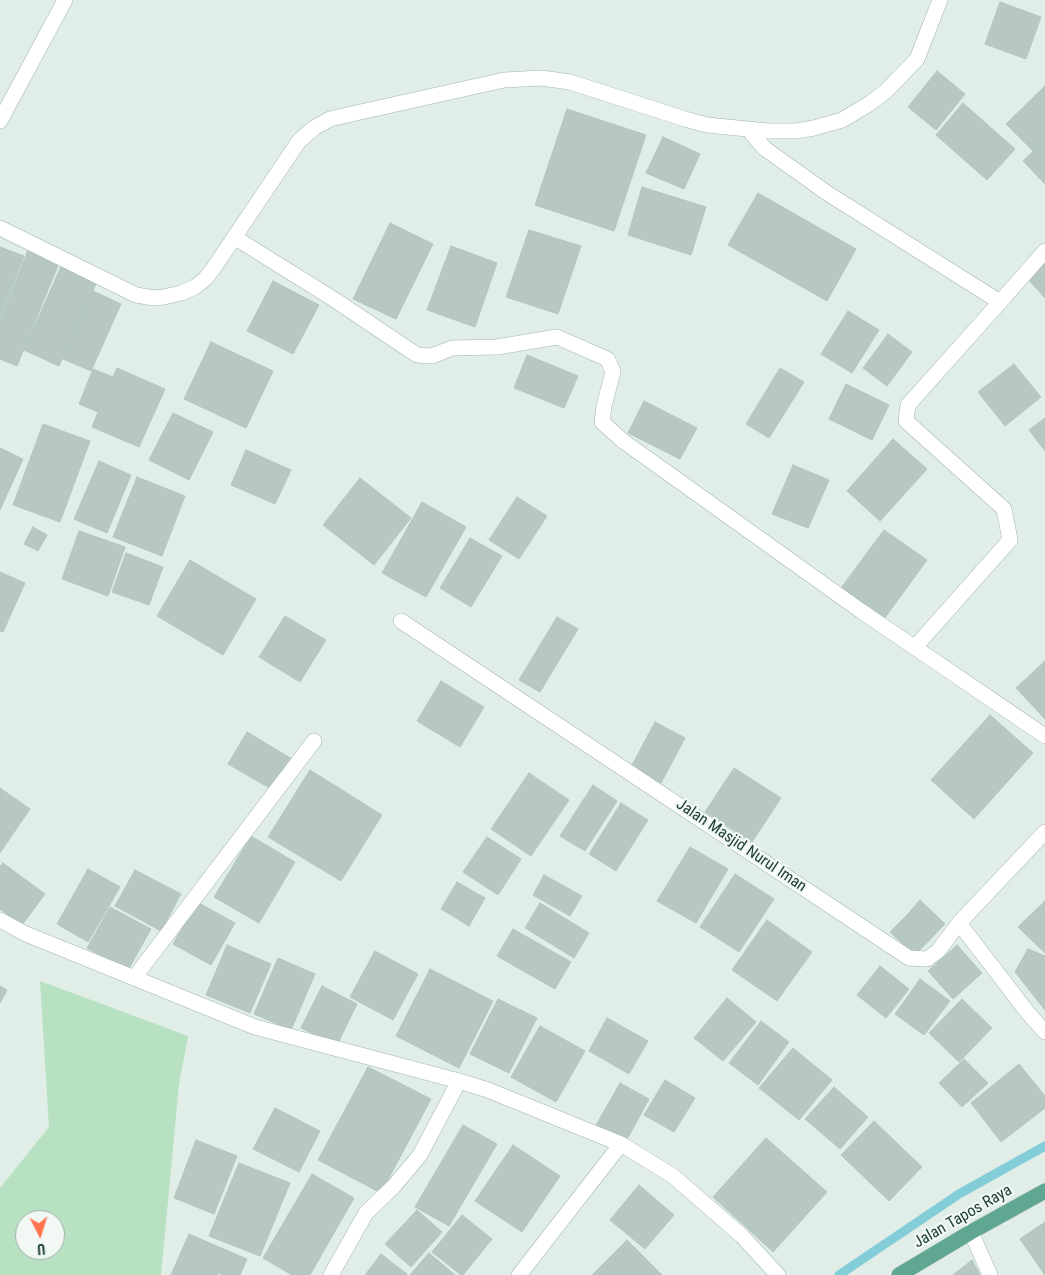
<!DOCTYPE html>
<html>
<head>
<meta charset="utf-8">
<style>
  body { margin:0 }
  #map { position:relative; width:1045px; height:1275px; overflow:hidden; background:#e1ede7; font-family:"Roboto Condensed",sans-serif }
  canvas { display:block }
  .north { position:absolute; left:15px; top:1210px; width:50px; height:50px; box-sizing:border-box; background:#f2f9f5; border:1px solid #9eafa9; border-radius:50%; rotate:175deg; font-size:14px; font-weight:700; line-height:20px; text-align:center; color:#1f4036 }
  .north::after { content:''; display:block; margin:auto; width:18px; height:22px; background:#ff744d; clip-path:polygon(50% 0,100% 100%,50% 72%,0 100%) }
</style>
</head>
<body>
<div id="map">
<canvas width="1045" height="1275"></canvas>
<div class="north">U</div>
</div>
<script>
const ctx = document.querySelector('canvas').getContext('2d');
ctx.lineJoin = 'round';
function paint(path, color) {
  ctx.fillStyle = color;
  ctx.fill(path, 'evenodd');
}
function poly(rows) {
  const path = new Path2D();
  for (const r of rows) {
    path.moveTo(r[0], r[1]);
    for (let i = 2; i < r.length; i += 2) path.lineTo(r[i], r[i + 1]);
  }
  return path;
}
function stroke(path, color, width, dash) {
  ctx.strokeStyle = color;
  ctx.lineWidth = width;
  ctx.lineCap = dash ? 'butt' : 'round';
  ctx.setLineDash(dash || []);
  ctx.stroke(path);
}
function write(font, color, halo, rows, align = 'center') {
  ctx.font = font + ' "Roboto Condensed",sans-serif';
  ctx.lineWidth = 4.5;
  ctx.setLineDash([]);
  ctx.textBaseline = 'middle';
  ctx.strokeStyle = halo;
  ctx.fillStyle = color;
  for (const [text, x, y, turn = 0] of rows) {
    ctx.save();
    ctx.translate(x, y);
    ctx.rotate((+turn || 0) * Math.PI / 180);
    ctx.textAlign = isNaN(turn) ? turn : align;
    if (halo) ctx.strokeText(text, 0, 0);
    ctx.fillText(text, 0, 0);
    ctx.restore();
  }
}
const green = poly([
  [40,981,188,1036,179,1084,161,1275,0,1275,0,1188,49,1127],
  [25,1220,55,1220,55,1250,25,1250]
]);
const stream = poly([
  [839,1275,959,1194,1045,1146]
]);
const building = poly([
  [1000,2,1041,17,1026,59,985,44,1000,2],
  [937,71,965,94,936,130,908,107,937,71],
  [1045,86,1045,139,1033,151,1006,124,1045,86],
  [963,103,1015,149,987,180,936,135,963,103],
  [567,109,646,135,614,231,535,205,567,109],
  [663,137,700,154,684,189,646,173,663,137],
  [1045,140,1045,184,1023,161,1045,140],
  [642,187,706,207,691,255,628,235,642,187],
  [758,193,856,249,827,301,728,245,758,193],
  [390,223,433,244,396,319,353,299,390,223],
  [529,230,581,246,558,314,506,297,529,230],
  [451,246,497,263,475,327,427,310,451,246],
  [0,247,24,256,0,318,0,247],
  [28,250,59,263,17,366,0,359,0,321,28,250],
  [63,262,99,277,59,366,24,350,63,262],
  [1045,262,1045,298,1027,278,1045,262],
  [273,281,319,305,293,354,247,331,273,281],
  [93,291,121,304,91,371,63,359,93,291],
  [848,311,879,330,852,373,821,354,848,311],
  [888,334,912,352,887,386,863,368,888,334],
  [211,342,273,371,246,428,184,399,211,342],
  [527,355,578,376,564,408,514,388,527,355],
  [1014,364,1041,397,1005,426,978,392,1014,364],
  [117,368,165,389,139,447,92,427,98,412,79,404,93,369,113,377,117,368],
  [780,368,804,382,769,438,746,424,780,368],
  [846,384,889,405,872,440,829,419,846,384],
  [644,401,697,428,680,459,628,433,644,401],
  [173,413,213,432,189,480,149,460,173,413],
  [1045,418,1045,451,1029,430,1045,418],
  [43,424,90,441,60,522,13,505,43,424],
  [893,439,927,469,880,521,847,491,893,439],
  [0,448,23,459,0,510,0,448],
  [246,450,291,470,275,504,231,485,246,450],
  [99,461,131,475,107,533,74,519,99,461],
  [793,465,829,480,808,528,772,514,793,465],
  [137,477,185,496,162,556,113,537,137,477],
  [360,478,411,518,374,565,323,525,360,478],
  [517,497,547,516,519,559,489,540,517,497],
  [422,502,466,527,426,597,382,573,422,502],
  [33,527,47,535,38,551,24,544,33,527],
  [884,530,927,560,884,619,841,588,884,530],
  [79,531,125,547,108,596,62,579,79,531],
  [470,538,502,556,471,607,440,588,470,538],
  [126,553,163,567,149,605,112,592,126,553],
  [190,560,256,599,223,655,157,616,190,560],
  [0,572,25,583,3,632,0,631,0,572],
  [285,616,326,640,300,682,259,657,285,616],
  [557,617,578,629,540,692,519,680,557,617],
  [1045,661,1045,719,1016,688,1045,661],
  [441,681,484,707,460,747,417,721,441,681],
  [990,715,1033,753,974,819,931,780,990,715],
  [655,722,685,738,661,783,631,767,655,722],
  [247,732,292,759,273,790,228,764,247,732],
  [734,768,781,798,752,842,705,812,734,768],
  [310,770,382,815,341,881,268,837,310,770],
  [529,773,569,800,531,856,491,829,529,773],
  [593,785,617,801,585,851,560,836,593,785],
  [0,788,30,809,0,853,0,788],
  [621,803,648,820,616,871,589,854,621,803],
  [251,836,295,862,259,923,214,897,251,836],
  [487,837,521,859,498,895,463,872,487,837],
  [690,847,728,869,696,923,657,901,690,847],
  [3,863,45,894,22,925,0,909,0,867,3,863],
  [88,869,120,887,88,942,57,924,88,869],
  [135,870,181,894,161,931,115,906,135,870],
  [735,874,774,899,739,952,700,927,735,874],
  [544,875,582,896,570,916,533,895,544,875],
  [457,882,485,898,469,926,441,909,457,882],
  [920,900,945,924,915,955,890,932,907,915,920,900],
  [1045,901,1045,953,1018,927,1045,901],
  [197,902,235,923,211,965,173,944,197,902],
  [540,903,589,933,574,958,525,928,540,903],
  [110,907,151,929,128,970,87,948,110,907],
  [767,920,812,952,777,1001,732,970,767,920],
  [513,929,571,962,555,989,497,956,513,929],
  [227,945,271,964,250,1013,206,995,227,945],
  [957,945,982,973,953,999,928,971,957,945],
  [1028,949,1045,956,1045,1010,1015,972,1028,949],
  [375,951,418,974,393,1020,350,997,375,951],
  [278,958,315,974,291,1030,254,1014,278,958],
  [880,966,909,989,886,1018,857,995,880,966],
  [430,969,493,1001,459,1068,396,1036,430,969],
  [920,979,950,1001,924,1035,895,1014,920,979],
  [0,986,7,990,0,1003,0,986],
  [322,986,357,1004,337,1045,301,1028,322,986],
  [727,998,756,1022,723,1061,694,1038,727,998],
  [498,999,537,1018,509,1073,470,1054,498,999],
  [962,999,992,1028,959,1062,929,1033,962,999],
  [607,1018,648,1041,629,1074,589,1051,607,1018],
  [761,1021,789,1042,758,1085,729,1063,761,1021],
  [540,1026,585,1051,556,1102,511,1077,540,1026],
  [793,1048,832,1080,799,1120,759,1088,793,1048],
  [964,1059,988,1083,962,1107,939,1083,964,1059],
  [1019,1064,1045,1096,1045,1108,1001,1142,971,1103,1019,1064],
  [368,1067,431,1099,381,1193,318,1160,368,1067],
  [665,1080,695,1098,674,1132,644,1115,665,1080],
  [620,1083,649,1099,625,1143,595,1127,620,1083],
  [834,1087,868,1117,840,1149,805,1119,834,1087],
  [275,1108,320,1131,299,1172,253,1149,275,1108],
  [874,1121,922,1167,889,1201,841,1155,874,1121],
  [463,1125,497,1144,449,1226,415,1207,463,1125],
  [766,1138,827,1192,773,1252,713,1197,766,1138],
  [196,1140,237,1156,214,1214,174,1198,196,1140],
  [513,1145,560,1176,522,1232,475,1201,513,1145],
  [239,1163,290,1183,260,1256,209,1236,239,1163],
  [312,1174,354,1198,310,1275,292,1275,263,1258,312,1174],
  [639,1185,674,1215,645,1249,610,1220,639,1185],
  [417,1210,442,1232,411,1267,385,1244,417,1210],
  [462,1215,492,1239,463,1275,461,1275,432,1252,462,1215],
  [1045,1222,1045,1275,1020,1239,1045,1222],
  [189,1234,247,1259,240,1275,223,1275,218,1273,217,1275,171,1275,189,1234],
  [627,1240,662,1275,592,1275,627,1240],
  [429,1253,455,1275,410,1275,429,1253],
  [381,1254,407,1274,407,1275,365,1275,381,1254],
  [972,1260,980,1275,953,1275,972,1260]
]);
const minor = poly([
  [0,121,65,0],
  [749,130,764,148,827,193,1000,302,1045,251],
  [0,228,136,295,154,298,164,297,181,293,195,287,205,279,213,269,299,141,314,128,330,119,356,113,504,80,541,78,570,82,685,119,707,125,768,131,796,131,814,128,842,120,869,104,886,91,917,59,940,0],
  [234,237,335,300,417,355,432,356,452,348,497,347,557,337,605,358,608,360,613,372,604,406,602,422,623,441,861,611,1045,736],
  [401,621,909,958,927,959,938,951,959,923,1045,832],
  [915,647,1010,540,1004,509,906,421,908,405,1000,302],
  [0,920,26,934,255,1027,459,1081,488,1090,621,1144,673,1176,742,1236,778,1275],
  [959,923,1028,1013,1045,1032],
  [134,978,314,741],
  [971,1232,990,1275],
  [331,1275,366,1213,394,1186,420,1155,459,1081],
  [519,1275,621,1144]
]);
const major = poly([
  [899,1275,971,1232,1045,1191]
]);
const streetNames = [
  ["Jalan Masjid Nurul Iman",741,846,34],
  ["Jalan Tapos Raya",963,1217,-30]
];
paint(green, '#b7e1c1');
stroke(stream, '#82cdd8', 9);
paint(building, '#b6c8c0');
stroke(building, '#b2c7be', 1);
stroke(minor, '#a3b6ae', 16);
stroke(major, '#c0cac7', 16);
stroke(minor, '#fff', 15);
stroke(major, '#60a793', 15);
write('16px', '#1f4036', '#f2f9f5', streetNames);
</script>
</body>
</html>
